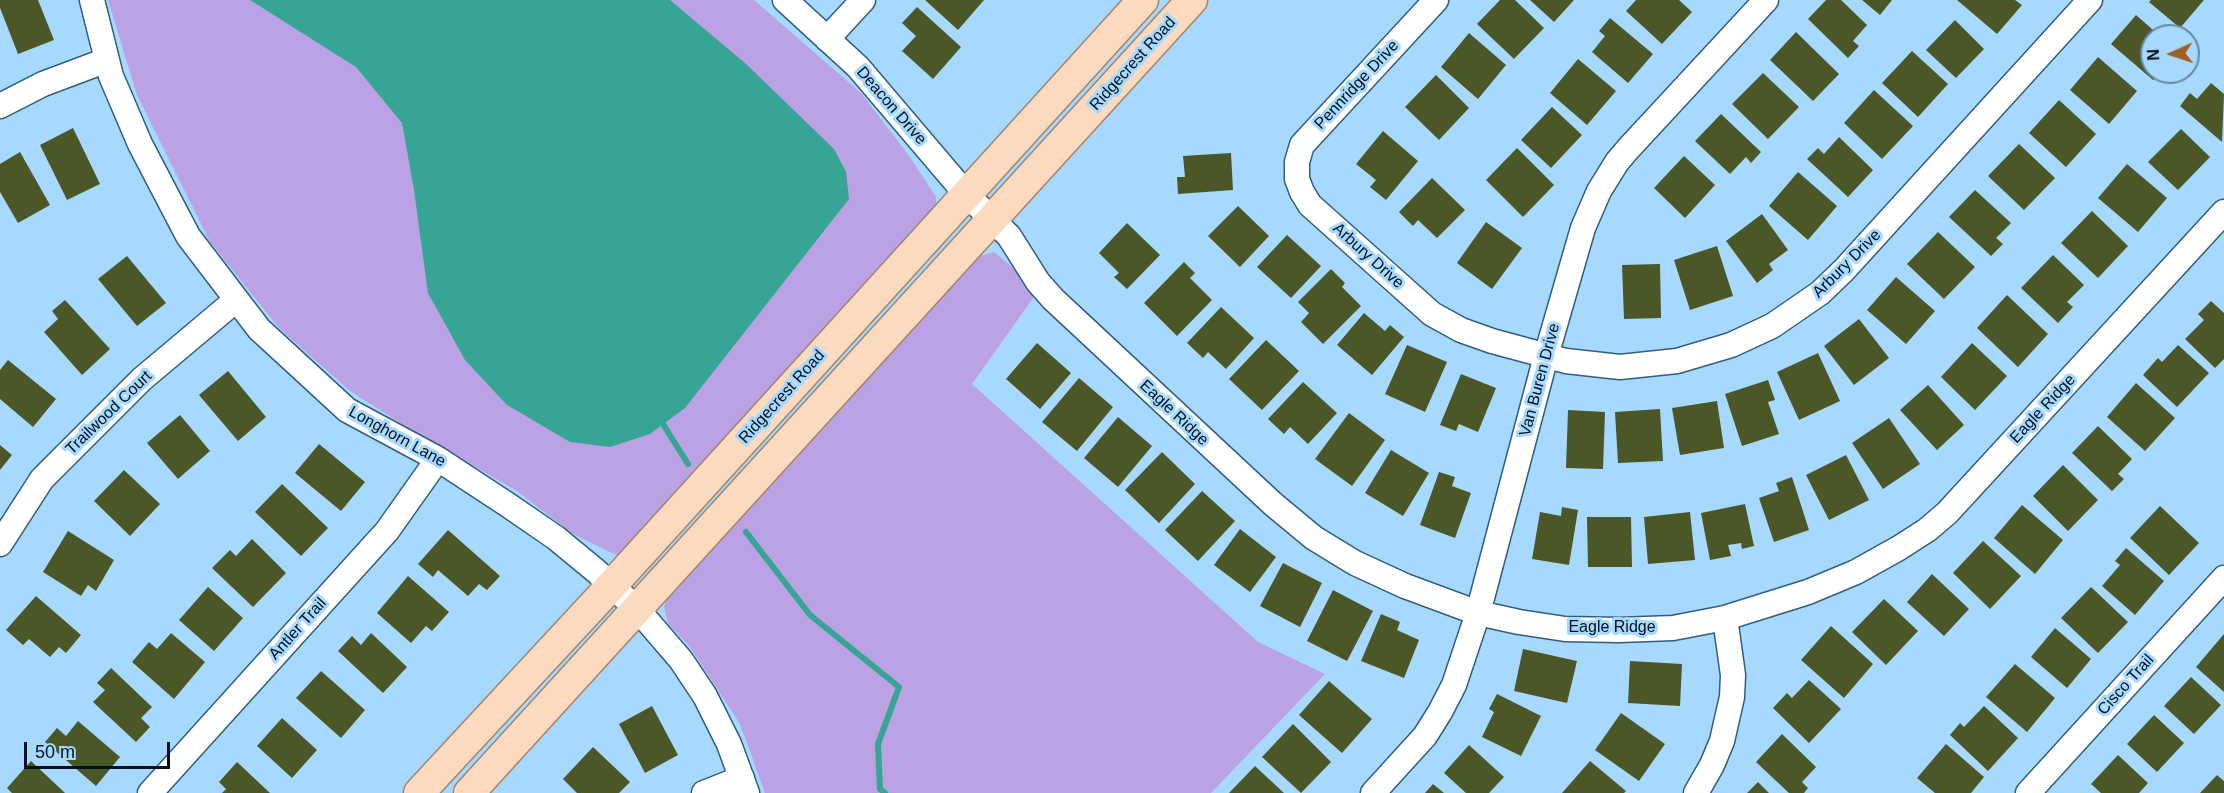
<!DOCTYPE html>
<html>
<head>
<meta charset="utf-8">
<style>
  body { margin:0 }
  #map { position:relative; width:2224px; height:793px; overflow:hidden; background:#a7d9fe; font-family:Arial,sans-serif }
  canvas { display:block }
  .north { position:absolute; left:2140px; top:24px; width:60px; height:60px; box-sizing:border-box; background:#a7d9fe; border:2px solid #6589a4; border-radius:50%; rotate:267deg; font-size:16px; font-weight:700; line-height:24px; text-align:center; color:#01111e }
  .north::after { content:''; display:block; margin:auto; width:21px; height:27px; background:#9e6125; clip-path:polygon(50% 0,100% 100%,50% 72%,0 100%) }
  .scale { position:absolute; left:24px; top:742px; width:146px; height:27px; box-sizing:border-box; border:3px solid #01111e; border-top:0; padding-left:8px; font-size:18px; line-height:21px; white-space:nowrap; color:#01111e; -webkit-text-stroke:4px #a7d9fe; paint-order:stroke }
</style>
</head>
<body>
<div id="map">
<canvas width="2224" height="793"></canvas>
<div class="north">N</div>
<div class="scale">50 m</div>
</div>
<script>
const ctx = document.querySelector('canvas').getContext('2d');
ctx.lineJoin = 'round';
function paint(path, color) {
  ctx.fillStyle = color;
  ctx.fill(path, 'evenodd');
}
function poly(rows) {
  const path = new Path2D();
  for (const r of rows) {
    path.moveTo(r[0], r[1]);
    for (let i = 2; i < r.length; i += 2) path.lineTo(r[i], r[i + 1]);
  }
  return path;
}
function stroke(path, color, width, dash) {
  ctx.strokeStyle = color;
  ctx.lineWidth = width;
  ctx.lineCap = dash ? 'butt' : 'round';
  ctx.setLineDash(dash || []);
  ctx.stroke(path);
}
function write(font, color, halo, rows, align = 'center') {
  ctx.font = font + ' Arial,sans-serif';
  ctx.lineWidth = 6;
  ctx.setLineDash([]);
  ctx.textBaseline = 'middle';
  ctx.strokeStyle = halo;
  ctx.fillStyle = color;
  for (const [text, x, y, turn = 0] of rows) {
    ctx.save();
    ctx.translate(x, y);
    ctx.rotate((+turn || 0) * Math.PI / 180);
    ctx.textAlign = isNaN(turn) ? turn : align;
    if (halo) ctx.strokeText(text, 0, 0);
    ctx.fillText(text, 0, 0);
    ctx.restore();
  }
}
const green = poly([
  [108,0,754,0,861,93,910,157,936,197,936,211,630,550,618,556,573,534,517,491,418,434,350,391,279,328,210,242,137,95],
  [994,252,1011,266,1036,294,972,384,1258,642,1325,674,1211,793,765,793,740,724,690,647,668,623,664,607,670,590,970,259]
]);
const water = poly([
  [250,0,670,0,746,64,834,149,846,172,849,199,685,408,650,434,610,447,570,442,507,405,465,360,428,293,414,190,402,123,356,67]
]);
const stream = poly([
  [663,424,688,464],
  [746,532,810,615,899,687,878,744,880,789,885,793]
]);
const building = poly([
  [0,0,38,0,54,40,18,54,0,8],
  [925,0,984,0,958,30],
  [1500,0,1515,0,1544,28,1514,59,1477,24],
  [1530,0,1574,0,1554,22],
  [1636,0,1679,0,1692,12,1662,44,1626,11],
  [1826,0,1841,0,1867,25,1853,41,1859,46,1848,58,1808,19],
  [1862,0,1892,0,1880,15],
  [1957,0,2015,0,2022,5,1997,34],
  [2151,0,2204,0,2180,28,2149,2],
  [917,7,961,47,933,79,902,51,916,36,902,23],
  [2136,15,2160,36,2152,36,2152,72,2160,72,2153,80,2111,44],
  [1610,18,1653,54,1628,83,1592,52,1605,36,1599,31],
  [1955,20,1984,49,1956,78,1926,50],
  [1796,32,1839,74,1813,101,1770,60],
  [1469,33,1506,65,1478,99,1441,67],
  [1912,51,1948,84,1918,117,1882,83],
  [2098,57,2137,91,2109,124,2070,90],
  [1578,59,1616,91,1587,125,1550,93],
  [1763,73,1799,107,1768,139,1732,104],
  [1436,75,1469,108,1439,140,1405,107],
  [2211,83,2224,94,2222,142,2180,106,2190,93,2197,99],
  [1874,90,1913,126,1882,159,1844,123],
  [2059,100,2096,134,2066,167,2029,133],
  [1552,107,1582,135,1551,168,1521,140],
  [1721,114,1761,152,1751,163,1746,157,1730,174,1695,141],
  [73,128,100,184,67,200,40,145],
  [2181,129,2210,157,2178,190,2148,162],
  [1383,131,1418,161,1386,200,1370,187,1376,180,1356,164],
  [1839,137,1873,170,1848,197,1807,159,1818,148,1824,154],
  [2019,144,2055,178,2024,210,1988,176],
  [1517,148,1554,185,1523,217,1486,180],
  [20,152,50,205,18,223,0,192,0,164],
  [1231,153,1233,190,1178,194,1177,177,1185,177,1183,156],
  [1684,156,1715,185,1685,218,1654,188],
  [2127,164,2167,198,2138,232,2098,198],
  [1798,172,1837,206,1808,240,1769,206],
  [1432,178,1465,210,1437,238,1418,220,1413,226,1399,212],
  [1975,190,2011,223,1996,238,2003,244,1991,256,1949,217],
  [1238,206,1269,236,1240,267,1208,236],
  [2092,211,2128,246,2098,278,2061,243],
  [1762,214,1788,250,1769,264,1773,270,1757,283,1726,241],
  [1486,222,1522,248,1492,289,1457,263],
  [1127,223,1160,255,1127,289,1114,277,1119,273,1099,253],
  [1938,232,1975,267,1944,299,1907,264],
  [1287,235,1321,266,1291,298,1257,267],
  [1717,246,1733,296,1690,310,1674,260],
  [2053,255,2084,285,2067,302,2073,307,2058,323,2021,288],
  [127,256,166,303,137,326,98,279],
  [1184,262,1195,273,1190,278,1212,300,1177,336,1144,303],
  [1660,264,1661,318,1624,319,1622,265],
  [1331,269,1345,283,1342,287,1361,306,1323,344,1301,322,1309,313,1298,302],
  [1896,277,1935,311,1906,344,1867,310],
  [2007,295,2048,334,2018,367,1977,328],
  [65,300,110,349,82,375,44,332,58,319,52,311],
  [2211,301,2224,313,2224,359,2215,368,2185,339,2204,320,2198,314],
  [1221,307,1254,338,1226,369,1208,352,1203,358,1187,343],
  [1364,313,1385,331,1390,325,1404,337,1372,375,1337,345],
  [1859,319,1889,358,1854,385,1824,346],
  [1266,340,1299,371,1262,410,1229,379],
  [1037,343,1071,373,1040,409,1006,379],
  [1972,343,2007,376,1975,410,1941,377],
  [1407,345,1447,362,1425,412,1385,394],
  [2178,345,2209,373,2177,407,2143,375,2158,358,2162,362],
  [1818,353,1840,401,1799,420,1777,372],
  [8,360,56,399,33,427,0,399,0,370],
  [228,371,266,417,238,441,199,395],
  [1461,374,1496,388,1478,432,1459,424,1456,431,1440,425],
  [1079,378,1113,407,1077,451,1042,422],
  [1768,380,1775,400,1768,402,1779,434,1742,446,1725,394],
  [1303,382,1337,413,1308,444,1290,427,1284,434,1268,419],
  [2136,383,2175,418,2145,451,2107,417],
  [1928,385,1964,425,1937,450,1900,410],
  [1717,401,1724,448,1680,455,1672,408],
  [1660,409,1663,461,1618,463,1615,412],
  [1568,410,1605,412,1603,469,1566,468],
  [1349,413,1385,440,1352,486,1315,459],
  [180,415,210,451,178,479,147,443],
  [1118,417,1152,446,1118,487,1084,458],
  [1889,418,1920,464,1883,489,1852,443],
  [2098,426,2132,459,2118,474,2124,479,2112,491,2072,453],
  [319,444,365,482,341,511,295,473],
  [0,445,12,455,0,470],
  [1391,450,1429,473,1403,516,1365,493],
  [1162,452,1195,484,1159,523,1125,490],
  [1846,455,1869,500,1829,520,1806,475],
  [2063,465,2098,500,2068,531,2033,496],
  [124,470,160,504,130,536,94,501],
  [1439,472,1455,477,1452,486,1471,493,1455,538,1420,525],
  [1792,477,1809,530,1774,542,1759,498,1779,491,1776,483],
  [282,484,328,528,301,556,255,512],
  [1202,491,1235,521,1198,561,1165,530],
  [1745,504,1754,546,1742,549,1741,543,1728,545,1731,556,1710,560,1701,513],
  [2022,505,2063,540,2035,574,1994,538],
  [2160,506,2199,543,2169,575,2130,538],
  [1562,507,1578,510,1569,565,1532,559,1540,512,1561,516],
  [1690,512,1695,560,1648,564,1644,517],
  [1587,517,1631,517,1632,567,1588,567],
  [1240,529,1276,557,1250,592,1214,565],
  [448,530,500,576,487,590,479,584,468,596,438,570,433,577,418,564],
  [68,531,114,560,96,591,88,585,81,596,43,572],
  [252,539,286,573,253,607,212,568,230,550,236,556],
  [1983,541,2021,576,1990,609,1953,573],
  [2126,548,2164,581,2135,615,2102,586,2120,565,2115,561],
  [1283,563,1322,583,1300,627,1260,606],
  [1932,574,1969,609,1944,636,1907,602],
  [408,576,449,612,432,631,426,626,411,643,377,613],
  [208,587,243,618,214,651,179,620],
  [2091,587,2128,622,2098,653,2061,618],
  [1333,590,1373,611,1347,661,1307,641],
  [36,596,81,635,66,653,59,647,50,657,29,639,23,645,6,630],
  [1884,599,1918,631,1886,665,1852,632],
  [1381,614,1400,622,1397,630,1419,640,1404,678,1361,661],
  [1831,626,1873,664,1844,698,1801,660],
  [2055,628,2091,659,2067,688,2031,657],
  [171,633,205,662,174,699,132,662,149,642,157,649],
  [371,633,407,667,383,693,338,651,352,636,361,645],
  [2224,634,2224,692,2196,667],
  [1523,649,1577,661,1567,703,1514,691],
  [1630,661,1682,664,1680,706,1628,703],
  [2015,664,2055,698,2027,732,1986,697],
  [111,668,152,707,141,718,150,727,136,742,93,702,105,690,97,683],
  [321,671,365,710,341,738,296,698],
  [2191,677,2221,705,2194,734,2164,706],
  [1809,680,1841,709,1809,743,1773,708,1787,693,1792,698],
  [1329,681,1372,719,1342,753,1299,715],
  [1497,694,1541,716,1521,756,1482,737,1494,712,1489,709],
  [652,706,678,755,645,773,619,724],
  [1984,706,2018,738,1988,771,1950,735,1960,723,1964,727],
  [1621,713,1665,744,1639,781,1595,750],
  [2154,715,2184,743,2157,772,2127,744],
  [282,718,317,750,292,778,257,746],
  [78,721,120,757,96,786,45,742,57,728,66,736],
  [1293,724,1331,762,1301,793,1262,757],
  [1782,734,1816,767,1802,782,1808,788,1804,793,1789,793,1756,762],
  [1946,744,1984,777,1971,793,1935,793,1917,778],
  [1469,745,1504,777,1489,793,1466,793,1444,773],
  [593,747,630,782,619,793,577,793,563,779],
  [2118,755,2148,783,2139,793,2101,793,2091,784],
  [31,761,65,793,12,793,7,788],
  [1590,761,1626,791,1624,793,1562,793],
  [237,762,270,793,222,793,226,789,219,782],
  [1255,766,1284,793,1229,793],
  [2217,775,2224,781,2224,793,2200,793],
  [1758,782,1769,793,1747,793],
  [1433,784,1444,793,1425,793]
]);
const minor = poly([
  [92,0,111,76,140,144,188,236,259,329,347,410,438,459,508,505,556,538,596,571,638,610,681,660,705,696,729,744,747,793],
  [785,0,858,67,966,194,1009,236,1038,282,1053,299,1273,504,1314,538,1355,563,1405,586,1478,613,1519,622,1565,629,1619,630,1673,628,1725,618,1808,592,1856,572,1899,548,1927,530,1947,513,2224,212],
  [1436,0,1302,145,1297,162,1297,179,1302,192,1310,205,1432,314,1461,330,1492,341,1566,361,1620,367,1677,361,1731,345,1772,326,1820,293,1844,270,2090,0],
  [827,39,863,0],
  [0,106,43,84,107,60],
  [0,544,42,479,142,379,236,300],
  [150,793,387,531,438,459],
  [704,793,742,778],
  [1373,793,1425,736,1440,712,1454,685,1478,613,1546,356,1583,228,1599,191,1617,162,1628,149,1766,0],
  [1696,793,1712,765,1722,741,1732,697,1733,675,1725,618],
  [2028,793,2224,578]
]);
const major = poly([
  [419,793,612,585,1143,0],
  [469,793,1192,0]
]);
const streetNames = [
  ["Ridgecrest Road",1133,64,-48],
  ["Pennridge Drive",1357,85,-47],
  ["Deacon Drive",891,106,49],
  ["Arbury Drive",1368,256,42],
  ["Arbury Drive",1847,264,-45],
  ["Van Buren Drive",1540,380,-75],
  ["Ridgecrest Road",782,397,-48],
  ["Eagle Ridge",2043,409,-47],
  ["Trailwood Court",109,413,-44],
  ["Eagle Ridge",1174,413,43],
  ["Longhorn Lane",397,437,29],
  ["Eagle Ridge",1612,628],
  ["Antler Trail",298,629,-48],
  ["Cisco Trail",2126,685,-48]
];
paint(green, '#baa2e4');
paint(water, '#36a595');
stroke(stream, '#36a595', 6);
paint(building, '#4b5726');
stroke(minor, '#305e7f', 27);
stroke(major, '#a2846b', 33);
stroke(minor, '#fff', 24);
stroke(major, '#fbdabf', 30);
write('16px', '#01111e', '#a7d9fe', streetNames);
</script>
</body>
</html>
